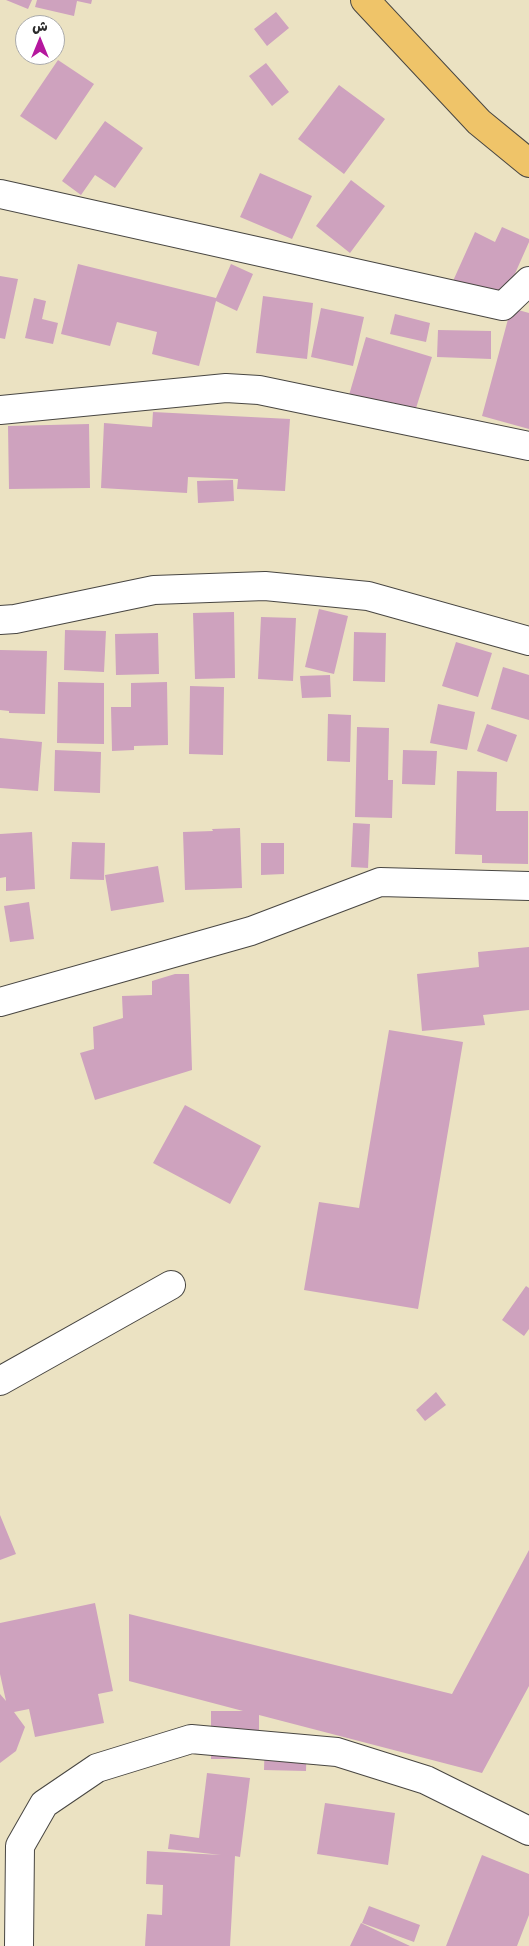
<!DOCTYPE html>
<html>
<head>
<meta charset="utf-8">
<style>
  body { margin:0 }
  #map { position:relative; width:529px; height:1946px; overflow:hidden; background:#ebe2c2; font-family:Delius,"Playpen Sans Arabic",sans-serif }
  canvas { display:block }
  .north { position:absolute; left:15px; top:15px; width:50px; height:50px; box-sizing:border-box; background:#fff; border:1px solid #aaa; border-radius:50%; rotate:0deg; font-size:14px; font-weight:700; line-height:20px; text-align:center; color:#2b2b2b }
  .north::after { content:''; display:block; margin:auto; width:18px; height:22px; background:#b5179e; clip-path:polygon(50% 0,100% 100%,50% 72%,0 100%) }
</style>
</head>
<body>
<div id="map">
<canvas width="529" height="1946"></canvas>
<div class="north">ش</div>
</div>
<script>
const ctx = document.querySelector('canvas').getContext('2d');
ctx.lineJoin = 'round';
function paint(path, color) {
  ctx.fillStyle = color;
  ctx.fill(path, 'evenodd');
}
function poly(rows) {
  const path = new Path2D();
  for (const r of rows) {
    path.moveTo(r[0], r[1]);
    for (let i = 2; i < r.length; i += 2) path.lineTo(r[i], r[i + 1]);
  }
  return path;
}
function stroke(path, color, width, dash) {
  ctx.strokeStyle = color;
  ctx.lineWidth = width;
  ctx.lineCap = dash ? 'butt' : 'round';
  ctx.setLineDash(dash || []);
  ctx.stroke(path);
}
const building = poly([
  [6,0,32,0,28,9],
  [37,0,92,0,91,4,77,1,74,16,35,7],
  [276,12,289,28,267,46,254,29],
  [58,60,94,84,56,140,20,116],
  [266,63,289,92,272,106,249,76],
  [339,85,385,119,344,174,298,139],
  [105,121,143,148,115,188,95,175,81,195,62,181],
  [260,173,312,196,292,239,240,217],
  [351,180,385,206,350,253,316,226],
  [502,227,529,239,529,242,502,303,453,281,475,232,495,242],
  [78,264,216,298,231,264,253,274,237,311,216,301,199,366,152,354,157,332,117,322,110,346,61,334],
  [0,276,18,279,5,339,0,338],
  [263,296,313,303,307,359,256,353],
  [34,298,46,301,42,319,58,323,53,344,25,338],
  [321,308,364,317,353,366,311,357],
  [511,308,529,313,529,429,482,416],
  [395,314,430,323,426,342,390,334],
  [438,330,491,331,491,359,437,357],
  [366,337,432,357,412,421,347,402],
  [153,412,290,419,285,491,237,489,238,479,188,477,187,493,101,488,104,423,152,427],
  [89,424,90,488,9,489,8,426],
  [233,480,234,501,198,503,197,481],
  [319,609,348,616,334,674,305,667],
  [234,612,235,678,195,679,193,613],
  [261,617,296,618,293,681,258,679],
  [65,630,106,631,104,672,64,670],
  [354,632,386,633,385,682,353,681],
  [158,633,159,674,116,675,115,634],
  [456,642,492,653,478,697,442,686],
  [0,650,47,651,45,714,9,713,9,711,0,710],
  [503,667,529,675,529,720,491,709],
  [330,675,331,697,302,698,300,676],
  [58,682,104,683,104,744,57,743],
  [167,682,168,745,134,746,134,750,112,751,111,707,131,707,131,683],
  [190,686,224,687,223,755,189,754],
  [438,704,475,712,467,750,430,743],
  [328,714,351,715,350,762,327,761],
  [487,724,517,735,507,762,477,751],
  [357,727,389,728,388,780,393,780,392,818,355,817],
  [0,738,42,742,38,791,0,788],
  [55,750,101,752,100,793,54,791],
  [403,750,437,751,435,785,402,784],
  [457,771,497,772,496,811,528,811,528,864,482,863,482,855,455,854],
  [353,823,370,824,368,868,351,867],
  [240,828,242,888,185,890,183,832,213,831,212,829],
  [32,832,35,889,6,891,6,877,0,878,0,834],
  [72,842,105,843,104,880,70,879],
  [261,843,284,843,284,874,261,875],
  [158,866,164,902,111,911,105,875],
  [29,902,34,939,10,942,4,906],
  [529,947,529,1010,483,1015,485,1025,422,1031,417,974,479,967,478,952],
  [175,974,189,974,192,1070,95,1100,80,1053,94,1049,93,1027,123,1018,122,996,152,995,152,981],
  [389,1030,463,1042,418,1309,304,1290,319,1202,359,1208],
  [185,1105,261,1146,230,1204,153,1163],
  [526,1286,529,1288,529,1329,524,1336,502,1320],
  [436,1392,446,1405,425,1421,416,1410],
  [0,1515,16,1554,0,1560],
  [529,1550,529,1686,482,1773,259,1715,259,1759,211,1759,211,1711,243,1711,129,1681,129,1614,452,1694],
  [95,1603,113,1691,98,1694,104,1723,35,1737,29,1709,14,1712,25,1727,16,1751,0,1763,0,1694,6,1701,0,1674,0,1623],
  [265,1739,307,1740,306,1771,264,1770],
  [207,1773,250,1778,240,1857,235,1856,230,1946,145,1946,147,1914,162,1915,163,1885,146,1884,147,1851,221,1855,168,1849,170,1834,199,1838],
  [325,1803,395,1813,388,1865,317,1854],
  [482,1855,529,1874,529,1915,517,1946,446,1946],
  [369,1906,420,1925,414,1942,362,1923],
  [361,1923,363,1924,410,1946,350,1946]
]);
const minor = poly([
  [0,194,503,306,529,281],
  [0,410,226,388,259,390,529,446],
  [0,620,15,619,154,590,265,586,368,596,529,641],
  [0,1002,251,931,380,882,529,886],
  [0,1381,171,1285],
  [19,1946,20,1846,44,1804,97,1768,191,1739,337,1752,426,1780,529,1831]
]);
const major = poly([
  [365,0,479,122,529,163]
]);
paint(building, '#cea2be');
stroke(minor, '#484642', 30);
stroke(major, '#484642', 30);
stroke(minor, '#fff', 28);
stroke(major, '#efc469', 28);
</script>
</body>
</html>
